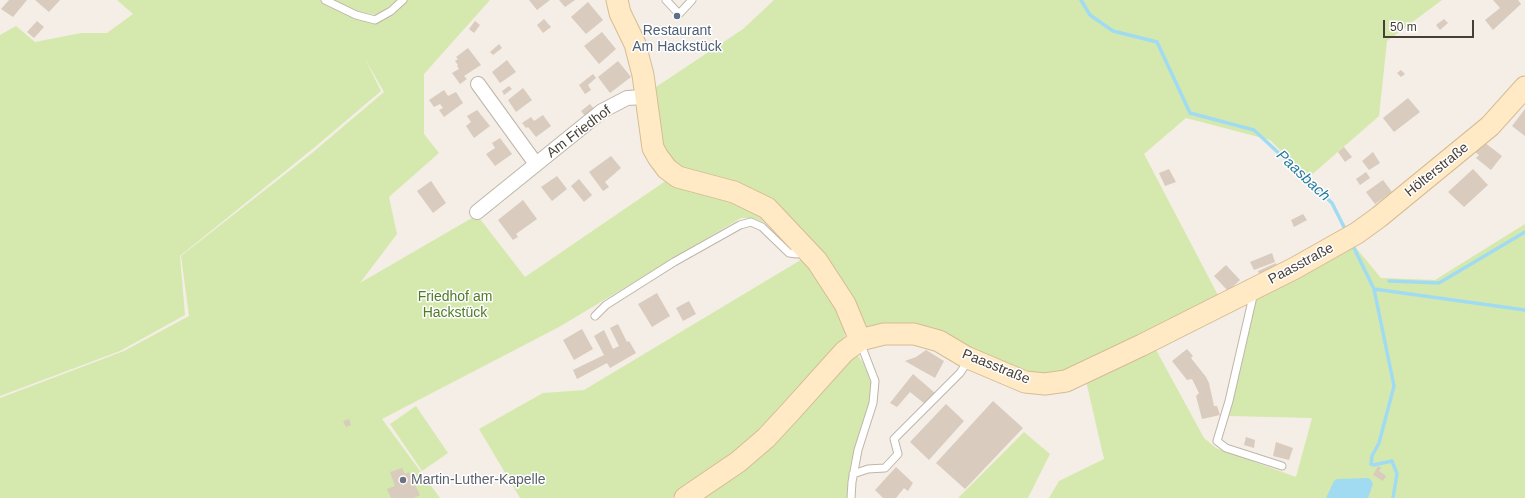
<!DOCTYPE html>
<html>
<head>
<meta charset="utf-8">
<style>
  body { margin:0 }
  #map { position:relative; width:1525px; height:498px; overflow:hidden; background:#f4eee6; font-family:Helvetica,sans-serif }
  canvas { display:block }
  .scale { position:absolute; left:1383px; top:20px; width:91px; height:18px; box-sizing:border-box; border:2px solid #473e35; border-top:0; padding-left:5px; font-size:12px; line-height:14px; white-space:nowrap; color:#473e35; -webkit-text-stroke:3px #fff; paint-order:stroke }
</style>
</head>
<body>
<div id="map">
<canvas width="1525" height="498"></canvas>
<div class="scale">50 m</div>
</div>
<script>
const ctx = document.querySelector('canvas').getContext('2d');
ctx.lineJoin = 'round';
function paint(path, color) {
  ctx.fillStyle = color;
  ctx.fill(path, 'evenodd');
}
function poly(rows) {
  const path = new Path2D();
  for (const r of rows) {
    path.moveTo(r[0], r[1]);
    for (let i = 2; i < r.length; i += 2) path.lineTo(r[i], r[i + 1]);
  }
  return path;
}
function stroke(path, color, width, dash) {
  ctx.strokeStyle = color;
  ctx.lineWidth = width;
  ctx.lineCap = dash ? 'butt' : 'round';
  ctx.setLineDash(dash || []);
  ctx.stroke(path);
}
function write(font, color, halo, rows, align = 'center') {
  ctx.font = font + ' Helvetica,sans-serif';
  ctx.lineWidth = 3;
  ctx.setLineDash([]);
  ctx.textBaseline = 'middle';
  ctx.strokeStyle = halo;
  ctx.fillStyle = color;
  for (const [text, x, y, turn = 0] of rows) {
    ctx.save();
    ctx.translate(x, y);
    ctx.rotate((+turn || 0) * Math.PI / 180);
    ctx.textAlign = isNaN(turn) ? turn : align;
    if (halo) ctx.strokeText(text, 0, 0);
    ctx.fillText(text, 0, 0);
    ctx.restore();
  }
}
const green = poly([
  [117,0,325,0,375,23,404,0,490,0,424,74,424,134,439,153,389,197,397,234,360,283,477,215,525,277,667,180,750,205,798,248,789,247,768,224,753,218,741,218,559,327,382,419,440,498,0,498,0,398,124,351,189,316,181,256,312,153,384,92,365,59,381,91,315,147,180,256,185,315,120,351,0,396,0,35,16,26,35,42,81,33,107,33,133,14],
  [331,0,397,0,385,10,376,15,355,11],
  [774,0,1442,0,1387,41,1379,116,1308,178,1270,140,1186,118,1144,154,1220,299,1045,380,862,325,792,226,680,172,661,151,653,89,743,29],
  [1525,224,1525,498,1049,498,1059,481,1104,459,1086,381,1154,346,1204,438,1216,448,1296,477,1312,418,1229,416,1257,293,1352,243,1381,278,1435,280],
  [804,258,834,301,846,327,844,339,838,349,805,384,730,459,672,498,520,498,479,429,543,393,584,390],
  [848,356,858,356,864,364,871,383,869,406,851,463,848,487,848,498,698,498],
  [416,406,448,453,422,471,390,424],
  [1024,432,1050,454,1028,498,958,498]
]);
const water = poly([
  [1368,478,1371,480,1373,484,1368,498,1326,498,1334,481,1337,479]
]);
const stream = poly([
  [1081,0,1090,15,1113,31,1157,42,1190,113,1254,130,1332,203,1346,231],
  [1352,244,1374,289,1394,386,1379,443,1372,456,1371,464,1373,465,1392,461,1397,474,1393,498],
  [1389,281,1439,283,1525,232],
  [1374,289,1525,310]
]);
const building = poly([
  [9,0,27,0,13,17,1,9],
  [35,0,60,0,49,12],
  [529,0,550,0,537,10],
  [559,0,575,0,565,7],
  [1493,0,1518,0,1521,4,1493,30,1485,20,1500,8],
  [588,2,603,20,586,34,571,17],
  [544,19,551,27,543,33,537,25],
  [1444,19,1448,23,1440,30,1436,25],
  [37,21,44,27,34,38,27,32],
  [475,21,480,25,474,33,469,29],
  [602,32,616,49,599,64,584,46],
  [499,44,502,48,493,55,490,52],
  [468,48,481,65,464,76,467,79,460,84,452,73,459,69,457,66,458,65,455,61,458,59,456,57],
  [507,60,516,72,500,83,492,72],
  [618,61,631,77,610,93,598,77],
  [1401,70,1405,74,1401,77,1397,73],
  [593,74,596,78,588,85,591,90,585,94,579,85],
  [509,86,512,89,504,95,502,91],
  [523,88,532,100,516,112,508,100],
  [444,90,448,96,456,92,463,103,444,117,439,110,443,108,440,104,434,107,429,100],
  [1408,98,1420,112,1394,132,1383,118],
  [590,104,594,109,585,116,581,111],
  [1525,109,1525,136,1512,126],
  [477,110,490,126,474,138,466,126,471,122,467,116],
  [543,115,551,126,536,137,528,127,526,128,522,123,531,117,534,121],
  [500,138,512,154,495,166,486,154,495,148,492,143],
  [1484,142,1502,156,1491,170,1476,158,1479,155,1475,152],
  [1344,147,1352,157,1345,162,1338,152],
  [1373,152,1380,163,1369,170,1362,161],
  [611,156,621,168,605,182,609,187,603,191,589,172],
  [1169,169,1176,182,1165,186,1159,173],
  [1473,169,1488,185,1464,207,1448,192],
  [1366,172,1370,178,1360,185,1356,179],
  [557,176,567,189,552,201,541,187],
  [579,179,592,195,584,202,571,186],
  [1383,180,1392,192,1375,204,1366,192],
  [431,181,446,203,433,213,417,191],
  [523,200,537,219,516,234,518,237,513,240,498,220],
  [1303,214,1307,220,1294,227,1291,220],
  [1272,253,1275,262,1254,270,1250,262],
  [1276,263,1278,269,1260,276,1258,271],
  [1226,265,1240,280,1228,291,1214,276],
  [657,293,670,316,652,327,638,304],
  [689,301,696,314,683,321,676,308],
  [618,324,627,342,629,341,636,353,610,368,607,363,577,379,573,370,604,355,594,336,604,330,613,349,619,346,610,328],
  [582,329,593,349,574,360,563,340],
  [1187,349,1193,356,1191,358,1206,377,1209,383,1214,406,1217,406,1220,415,1202,419,1196,396,1199,393,1192,379,1187,380,1172,361],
  [926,350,944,361,935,378,905,361,916,357],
  [913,374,935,393,925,404,910,392,897,407,890,403],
  [993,401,1023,428,965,489,936,463],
  [946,404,964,421,929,460,910,442],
  [349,419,351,425,346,427,343,421],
  [1246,437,1255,440,1254,448,1244,445],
  [1276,442,1293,448,1289,460,1273,456],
  [1378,466,1381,468,1379,471,1386,476,1383,481,1373,475],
  [896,467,913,483,908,491,904,488,896,498,883,498,875,490],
  [402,468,405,474,409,472,420,495,414,498,391,498,387,489,395,486,390,472]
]);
const lane = poly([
  [325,0,356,15,375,20,391,11,403,0],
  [666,0,679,14,692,0],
  [1254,292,1229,401,1217,441,1226,448,1282,466],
  [595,316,606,305,674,262,740,225,751,222,762,227,789,253,797,254,804,252],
  [853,474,868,469,885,468,898,454,894,439,960,373,968,361],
  [851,498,852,482,858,450,873,403,875,381,860,342]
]);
const street = poly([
  [478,84,536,164],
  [477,212,602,111,627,98,645,97]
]);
const secondary = poly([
  [617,0,620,13,635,44,643,75,653,148,658,157,667,169,678,177,734,192,767,208,817,261,845,304,860,340],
  [685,498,738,462,766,438,791,411,844,352,860,340,884,334,914,334,939,341,966,357,1025,382,1045,384,1066,381,1142,345,1295,268,1357,233,1379,217,1490,126,1525,87]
]);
const markers = [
  [677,16,4,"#5c6f8a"],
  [403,480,4,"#6b7280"]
];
const serviceNames = [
  ["Restaurant",677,31],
  ["Am Hackstück",677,47]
];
const streetNames = [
  ["Am Friedhof",579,132,-37],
  ["Hölterstraße",1437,170,-39],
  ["Paasstraße",1301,264,-28],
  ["Paasstraße",996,367,22]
];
const parkNames = [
  ["Friedhof am",455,297],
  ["Hackstück",455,313]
];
const worshipNames = [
  ["Martin-Luther-Kapelle",411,480]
];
const waterNames = [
  ["Paasbach",1303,176,43]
];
paint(green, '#d5e9ae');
paint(water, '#a1dbf2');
stroke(stream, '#a1dbf2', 3.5);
paint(building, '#d9cbbe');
stroke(lane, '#bfb5a9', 9);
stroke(street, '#bfb5a9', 16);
stroke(secondary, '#d5bc95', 23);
stroke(lane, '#fff', 7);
stroke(street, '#fff', 14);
stroke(secondary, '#ffeac5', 21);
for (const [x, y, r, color] of markers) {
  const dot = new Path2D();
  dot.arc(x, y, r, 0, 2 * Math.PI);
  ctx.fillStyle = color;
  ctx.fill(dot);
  stroke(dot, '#fff', 1.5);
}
write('14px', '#4e5e75', '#fff', serviceNames);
write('14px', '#473e35', '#fff', streetNames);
write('14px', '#507a27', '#fff', parkNames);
write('14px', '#5b616d', '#fff', worshipNames, 'left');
write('italic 15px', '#277a9d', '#fff', waterNames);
</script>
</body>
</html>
